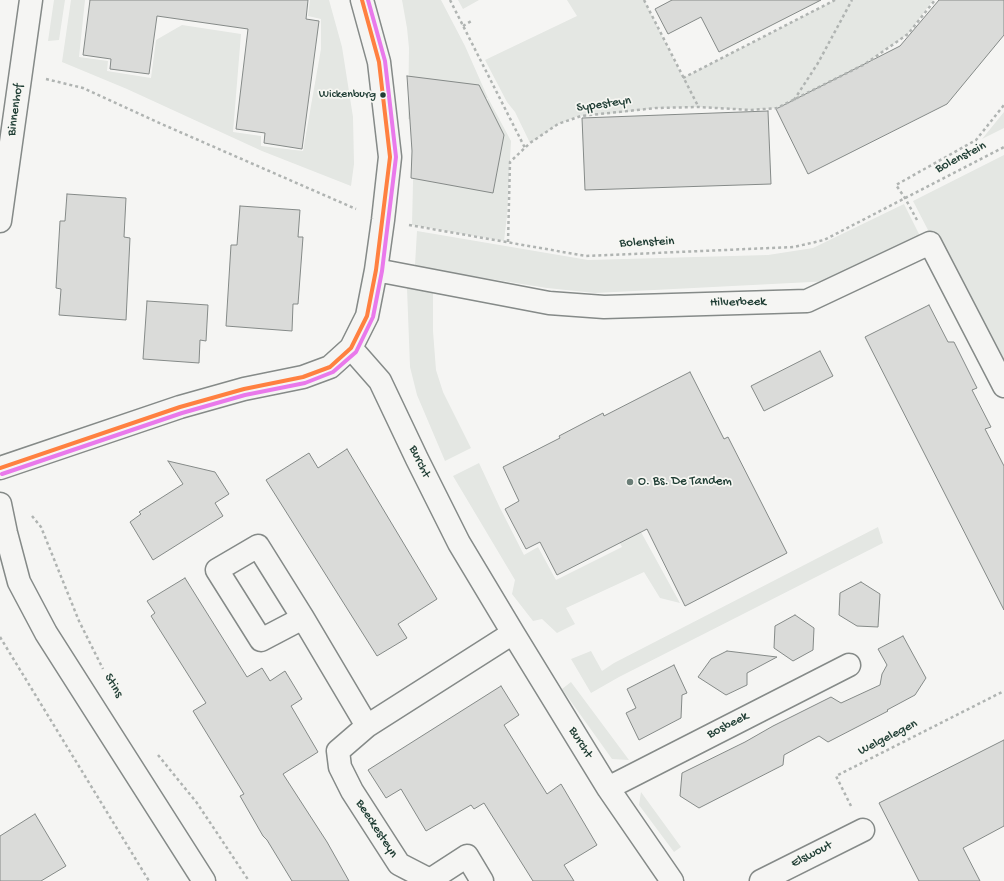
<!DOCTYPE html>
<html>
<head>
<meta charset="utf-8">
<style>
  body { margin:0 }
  canvas { display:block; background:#f5f5f3 }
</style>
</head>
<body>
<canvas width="1004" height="881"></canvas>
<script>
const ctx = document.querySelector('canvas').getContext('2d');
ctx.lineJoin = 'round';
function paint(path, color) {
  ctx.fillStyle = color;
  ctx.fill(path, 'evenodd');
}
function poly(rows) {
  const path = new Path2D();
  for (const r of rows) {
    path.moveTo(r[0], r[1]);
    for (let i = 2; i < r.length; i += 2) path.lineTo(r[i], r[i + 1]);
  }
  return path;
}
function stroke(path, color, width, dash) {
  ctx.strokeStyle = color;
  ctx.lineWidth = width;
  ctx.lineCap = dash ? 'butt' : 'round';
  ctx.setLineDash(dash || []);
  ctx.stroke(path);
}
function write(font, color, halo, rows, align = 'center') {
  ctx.font = font + ' "Gochi Hand",sans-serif';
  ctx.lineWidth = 3.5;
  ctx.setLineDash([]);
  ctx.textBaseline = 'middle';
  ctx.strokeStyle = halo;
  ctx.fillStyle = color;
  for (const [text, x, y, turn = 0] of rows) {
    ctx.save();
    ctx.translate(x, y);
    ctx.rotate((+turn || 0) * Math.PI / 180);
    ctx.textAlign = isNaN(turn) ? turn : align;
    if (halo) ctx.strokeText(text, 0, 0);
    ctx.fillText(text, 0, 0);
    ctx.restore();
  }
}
const green = poly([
  [54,0,65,0,59,40,48,41],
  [71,0,85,0,79,57,108,61,107,71,151,78,156,40,182,25,241,34,233,132,261,136,261,146,303,151,321,49,321,19,308,16,310,0,329,0,342,47,353,117,354,164,351,186,262,151,127,89,62,62],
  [402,0,441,0,465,46,488,98,511,141,507,216,504,241,412,225,414,140,476,148,488,98,417,121,408,119,409,48,407,28],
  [458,0,479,0,463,9],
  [567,0,644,0,683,78,835,0,933,0,908,34,865,64,777,108,751,110,699,107,656,108,619,113,578,116,558,124,530,143,515,112,507,102,485,60,577,16],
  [1004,112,1004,128,982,139],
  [1004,155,1004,377,913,201],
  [904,204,921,238,831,281,595,293,547,288,434,270,415,265,417,231,588,260,768,255,813,248],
  [407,288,433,291,433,331,436,370,443,392,471,448,445,461,417,395,410,367],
  [479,463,500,508,524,555,538,547,556,580,622,547,604,514,625,503,680,603,660,598,644,572,566,608,575,624,557,633,542,619,533,621,512,594,515,580,453,476],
  [878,527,883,543,619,677,591,693,571,659,591,651,602,671,614,663],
  [571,682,629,760,612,759,562,689],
  [641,792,681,847,674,852,639,805]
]);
const building = poly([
  [90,0,308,0,306,19,319,21,302,149,264,143,265,133,236,129,248,29,157,16,149,74,110,69,111,59,83,55,90,0],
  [672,0,821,0,719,52,701,17,668,34,655,9,672,0],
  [939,0,1004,0,1004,35,947,104,808,174,776,109,900,46,939,0],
  [407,76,479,85,504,135,493,193,411,178,412,151,407,76],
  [768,111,771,184,585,190,582,118,768,111],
  [67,194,126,198,124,237,130,238,126,320,59,315,61,289,56,288,60,221,65,221,67,194],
  [240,206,300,210,298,237,303,237,298,304,293,304,292,331,226,326,231,245,237,245,240,206],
  [147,301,208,305,206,341,200,340,199,363,143,359,147,301],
  [929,305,948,342,954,342,977,388,972,390,991,427,985,429,1004,466,1004,610,865,337,929,305],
  [820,351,833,376,764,411,751,386,820,351],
  [690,372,724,439,728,437,787,553,685,606,647,529,557,575,540,542,526,549,505,509,519,501,503,467,560,438,559,436,603,413,604,416,690,372],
  [347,449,437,599,398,624,407,638,377,656,266,480,309,453,318,468,347,449],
  [168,461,215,472,229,494,215,503,223,516,153,560,130,522,141,514,139,512,183,484,168,461],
  [185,578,247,677,262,668,270,681,285,671,302,699,291,706,318,752,283,774,327,842,349,881,292,881,267,840,263,836,240,796,244,794,193,711,206,703,151,616,155,613,147,601,185,578],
  [861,582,880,594,878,627,857,626,839,615,840,593,861,582],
  [795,615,814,628,813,650,793,661,774,648,775,626,795,615],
  [903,636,926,678,915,695,887,710,888,711,828,742,819,736,784,755,783,765,699,808,680,796,682,773,745,742,773,726,831,697,841,703,880,685,882,674,887,665,878,649,903,636],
  [727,651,777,657,747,673,747,685,726,695,698,677,711,659,727,651],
  [674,665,687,693,682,695,681,718,639,740,626,713,636,708,627,689,674,665],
  [501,686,519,715,504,725,547,794,561,784,597,845,564,865,574,881,533,881,484,803,474,809,471,805,426,831,401,789,386,798,368,770,501,686],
  [1004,740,1004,826,963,848,980,881,919,881,879,803,1004,740],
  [35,814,66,866,41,881,0,881,0,836,35,814]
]);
const path = poly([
  [450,0,525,148],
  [644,0,698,106],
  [463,26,473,20],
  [683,78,835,0],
  [46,79,83,88,157,122,356,209],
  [794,100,818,63,852,0],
  [917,220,905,198,896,185,976,140,1004,105],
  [409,225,586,256,794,247,824,240,1004,147],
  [508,242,510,162,530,143,558,124,581,116,656,108,699,107,751,110,777,108,865,64,908,34,935,0],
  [32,516,41,527,79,621,103,669],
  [0,637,149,881],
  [158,755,197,803,249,881],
  [851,806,836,776,1004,691]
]);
const minor = poly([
  [0,221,31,0],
  [376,270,549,303,604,307,807,301,930,243,1004,386],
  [351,348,380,381,417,459,459,543,513,633,608,788,672,881],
  [0,468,180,407,244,389,303,377,330,367,351,348,367,316,376,270,383,220,390,157,379,62,362,0],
  [0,504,6,533,19,582,46,633,204,881],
  [303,618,261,640,217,570,258,546,303,618,367,726],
  [608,788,849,665],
  [482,881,467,856,430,880,399,864,352,791,340,767,338,751,367,726,513,633],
  [761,881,863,830]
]);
const bus1 = poly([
  [0,468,180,407,244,389,303,377,330,367,351,348,367,316,376,270,390,157,379,62,362,0]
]);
const bus2 = poly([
  [2,474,182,413,245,395,305,383,333,372,356,352,373,317,382,271,396,157,385,61,368,0]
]);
const markers = [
  [383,95,3.5,"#1f3d34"],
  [630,482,4,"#6a7d77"]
];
const busNames = [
  ["Wickenburg",376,95]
];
const streetNames = [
  ["Sypesteyn",604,105,-8],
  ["Binnenhof",16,110,-82],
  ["Bolenstein",961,158,-27],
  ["Bolenstein",647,243,-2],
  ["Hilverbeek",738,303,-1],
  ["Burcht",419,462,64],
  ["Stins",113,686,60],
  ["Bosbeek",728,726,-27],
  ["Welgelegen",888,738,-27],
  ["Burcht",580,743,58],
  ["Beeckesteyn",376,829,57],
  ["Elswout",812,855,-27]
];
const poiNames = [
  ["O. Bs. De Tandem",638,482]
];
paint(green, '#e4e7e3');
paint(building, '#dadbd9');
stroke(building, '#858a88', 1);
stroke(minor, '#858a88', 25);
stroke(path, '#b0b4b2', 2.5, [3, 3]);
stroke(minor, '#f5f5f3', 22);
stroke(bus1, '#ff8040', 4);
stroke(bus2, '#e979eb', 4);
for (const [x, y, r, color] of markers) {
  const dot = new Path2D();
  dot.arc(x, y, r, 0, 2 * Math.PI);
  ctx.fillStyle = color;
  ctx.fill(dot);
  stroke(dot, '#f6f6f2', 1.5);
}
write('12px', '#1f3d34', '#f6f6f2', busNames, 'right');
write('13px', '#1f3d34', '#f6f6f2', streetNames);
write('13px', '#1f3d34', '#f6f6f2', poiNames, 'left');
</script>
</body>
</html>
